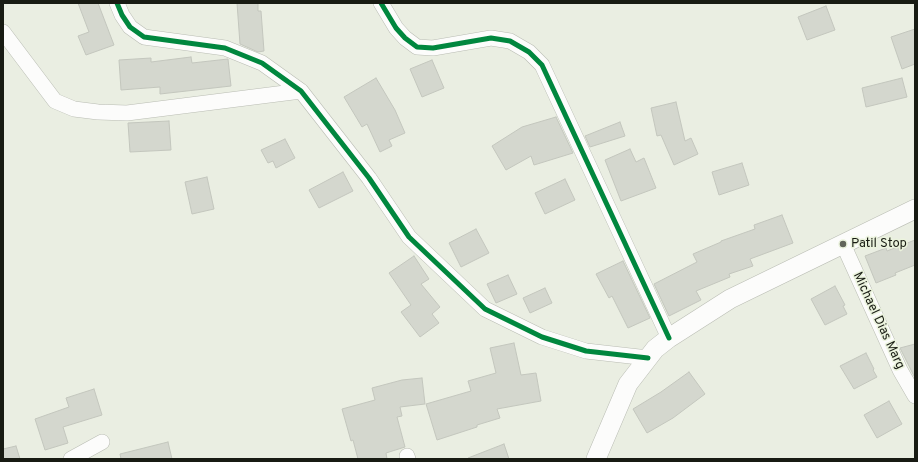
<!DOCTYPE html>
<html>
<head>
<meta charset="utf-8">
<style>
  body { margin:0 }
  #map { position:relative; width:918px; height:462px; overflow:hidden; background:#eaeee2; font-family:Overpass,sans-serif }
  canvas { display:block }
  .frame { position:absolute; inset:0; border:4px solid #181b13; pointer-events:none }
</style>
</head>
<body>
<div id="map">
<canvas width="918" height="462"></canvas>
<div class="frame"></div>
</div>
<script>
const ctx = document.querySelector('canvas').getContext('2d');
ctx.lineJoin = 'round';
function paint(path, color) {
  ctx.fillStyle = color;
  ctx.fill(path, 'evenodd');
}
function poly(rows) {
  const path = new Path2D();
  for (const r of rows) {
    path.moveTo(r[0], r[1]);
    for (let i = 2; i < r.length; i += 2) path.lineTo(r[i], r[i + 1]);
  }
  return path;
}
function stroke(path, color, width, dash) {
  ctx.strokeStyle = color;
  ctx.lineWidth = width;
  ctx.lineCap = dash ? 'butt' : 'round';
  ctx.setLineDash(dash || []);
  ctx.stroke(path);
}
function write(font, color, halo, rows, align = 'center') {
  ctx.font = font + ' Overpass,sans-serif';
  ctx.lineWidth = 3;
  ctx.setLineDash([]);
  ctx.textBaseline = 'middle';
  ctx.strokeStyle = halo;
  ctx.fillStyle = color;
  for (const [text, x, y, turn = 0] of rows) {
    ctx.save();
    ctx.translate(x, y);
    ctx.rotate((+turn || 0) * Math.PI / 180);
    ctx.textAlign = isNaN(turn) ? turn : align;
    if (halo) ctx.strokeText(text, 0, 0);
    ctx.fillText(text, 0, 0);
    ctx.restore();
  }
}
const building = poly([
  [78,3,98,3,114,45,86,55,78,36,89,32,78,3],
  [237,3,258,3,258,11,261,11,264,51,258,52,240,44,237,3],
  [826,6,835,30,807,40,798,17,826,6],
  [915,29,915,64,902,69,891,37,915,29],
  [191,57,192,63,228,59,231,86,160,94,160,87,121,90,119,60,151,58,151,62,191,57],
  [432,60,444,88,422,97,410,69,432,60],
  [376,78,395,110,405,133,389,140,392,146,380,152,367,124,362,127,344,97,376,78],
  [902,78,907,97,866,107,862,88,902,78],
  [676,102,685,141,691,138,698,154,674,165,661,135,657,136,651,108,676,102],
  [556,117,573,153,534,165,531,156,506,170,492,146,522,127,556,117],
  [169,121,171,150,130,152,128,123,169,121],
  [620,122,625,136,590,147,585,136,620,122],
  [285,139,295,158,276,168,273,161,268,163,261,150,285,139],
  [630,149,636,162,644,158,656,188,621,201,605,160,630,149],
  [742,163,749,185,719,195,712,172,742,163],
  [343,172,353,191,319,208,309,190,343,172],
  [207,177,214,209,192,214,185,182,207,177],
  [565,179,575,200,545,214,535,193,565,179],
  [782,215,793,243,750,259,753,266,729,274,730,277,696,291,701,300,669,316,654,284,697,262,693,254,721,242,721,241,755,229,754,225,782,215],
  [476,229,489,253,461,267,449,243,476,229],
  [915,240,915,265,895,273,896,275,876,283,865,256,886,248,887,251,915,240],
  [414,256,429,279,421,284,440,307,432,314,439,323,420,337,401,312,411,305,389,273,414,256],
  [623,261,650,318,628,328,612,296,609,298,596,274,623,261],
  [508,275,517,294,496,303,487,284,508,275],
  [835,286,845,305,843,306,847,314,825,325,811,299,835,286],
  [545,288,552,303,530,313,523,298,545,288],
  [514,343,521,375,536,373,541,401,497,409,500,418,477,425,477,427,437,440,426,404,471,391,468,381,496,373,490,348,514,343],
  [915,344,915,378,900,348,915,344],
  [866,353,874,369,873,370,877,377,854,389,840,366,866,353],
  [689,372,705,394,673,418,647,433,633,409,661,392,689,372],
  [422,378,425,404,400,407,402,416,397,417,405,447,386,453,387,459,358,459,353,440,351,441,342,409,375,400,372,388,402,380,422,378],
  [94,389,102,415,63,427,68,443,45,450,35,419,69,407,66,398,94,389],
  [889,401,902,424,877,438,864,415,889,401],
  [168,442,172,459,121,459,120,454,168,442],
  [504,444,509,459,468,459,468,458,504,444],
  [16,446,20,459,3,459,3,449,16,446]
]);
const minor = poly([
  [117,3,122,15,130,27,144,37,225,48,262,63,301,91,369,178,409,237,485,309,542,337,586,351,648,358],
  [381,3,396,28,405,38,417,47,433,48,491,38,510,41,529,52,542,65,669,338],
  [3,32,55,101,74,109,98,112,127,113,301,91],
  [843,244,900,370,915,396],
  [407,456,408,459],
  [71,459,102,442]
]);
const tertiary = poly([
  [596,459,628,384,655,349,669,338,730,299,915,209]
]);
const cycleway = poly([
  [117,3,122,15,130,27,144,37,225,48,262,63,301,91,369,178,409,237,485,309,542,337,586,351,648,358],
  [381,3,396,28,405,38,417,47,433,48,491,38,510,41,529,52,542,65,669,338]
]);
const markers = [
  [843,244,4,"#62655b"]
];
const poiNames = [
  ["Patil Stop",851,244]
];
const streetNames = [
  ["Michael Dias Marg",878,321,65]
];
paint(building, '#d4d7ce');
stroke(building, '#c3c6bd', 1);
stroke(minor, '#b9bcb3', 16);
stroke(tertiary, '#b9bcb3', 20);
stroke(minor, '#fcfcfb', 15);
stroke(tertiary, '#fcfcfb', 19);
stroke(cycleway, '#00873e', 5);
for (const [x, y, r, color] of markers) {
  const dot = new Path2D();
  dot.arc(x, y, r, 0, 2 * Math.PI);
  ctx.fillStyle = color;
  ctx.fill(dot);
  stroke(dot, '#ebf3dd', 1.5);
}
write('13px', '#181b13', '#ebf3dd', poiNames, 'left');
write('13px', '#181b13', '#ebf3dd', streetNames);
</script>
</body>
</html>
